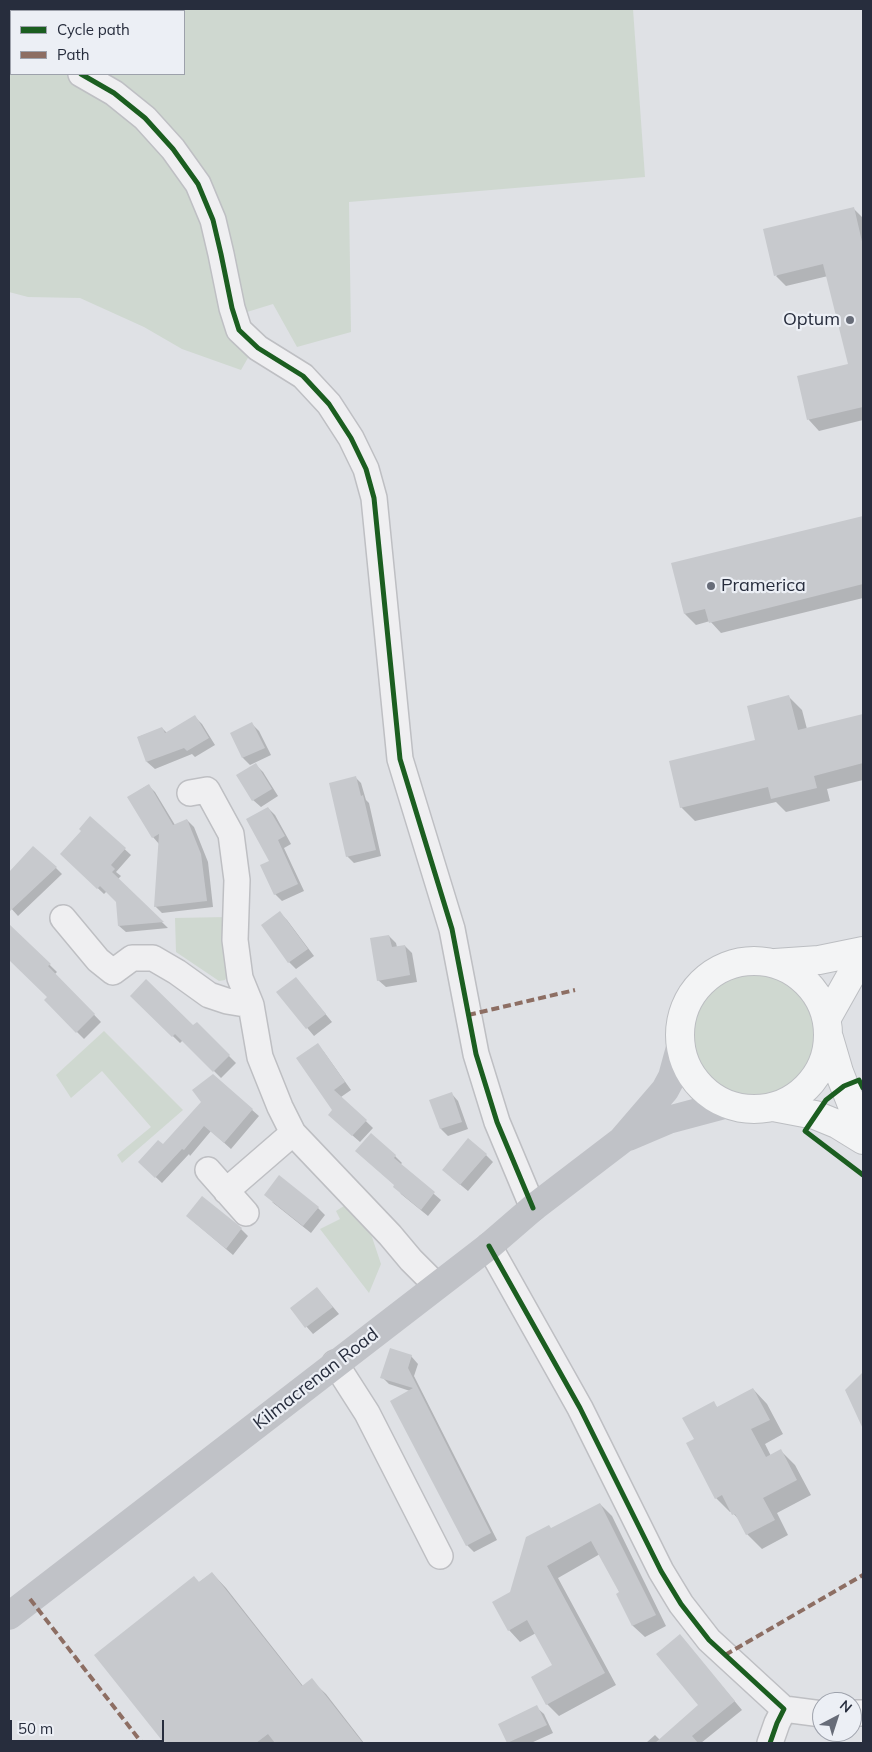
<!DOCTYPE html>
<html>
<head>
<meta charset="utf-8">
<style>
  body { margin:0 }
  #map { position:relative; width:872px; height:1752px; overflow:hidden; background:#dfe1e5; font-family:Mulish,sans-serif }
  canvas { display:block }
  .frame { position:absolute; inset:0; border:10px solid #272d3d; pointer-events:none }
  .legend { position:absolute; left:10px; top:10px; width:175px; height:65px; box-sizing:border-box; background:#eceff5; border:1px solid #9da1ab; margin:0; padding:6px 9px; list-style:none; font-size:15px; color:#272d3d }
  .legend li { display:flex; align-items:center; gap:10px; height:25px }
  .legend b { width:25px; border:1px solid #9da1ab }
  .north { position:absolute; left:812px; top:1692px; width:50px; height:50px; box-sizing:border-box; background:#eceff5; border:1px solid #9da1ab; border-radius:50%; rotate:40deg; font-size:14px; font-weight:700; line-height:20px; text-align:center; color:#272d3d }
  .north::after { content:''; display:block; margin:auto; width:18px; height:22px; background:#676c78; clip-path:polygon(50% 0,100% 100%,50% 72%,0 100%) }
  .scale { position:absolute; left:10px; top:1720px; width:154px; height:22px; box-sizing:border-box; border:2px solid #272d3d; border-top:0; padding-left:6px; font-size:15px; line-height:18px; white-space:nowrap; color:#272d3d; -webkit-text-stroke:4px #eceff5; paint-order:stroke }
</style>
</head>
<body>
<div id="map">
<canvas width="872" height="1752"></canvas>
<div class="frame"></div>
<ul class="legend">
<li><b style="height:6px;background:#1b5e20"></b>Cycle path</li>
<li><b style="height:6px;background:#8d6e63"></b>Path</li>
</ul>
<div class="north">N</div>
<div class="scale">50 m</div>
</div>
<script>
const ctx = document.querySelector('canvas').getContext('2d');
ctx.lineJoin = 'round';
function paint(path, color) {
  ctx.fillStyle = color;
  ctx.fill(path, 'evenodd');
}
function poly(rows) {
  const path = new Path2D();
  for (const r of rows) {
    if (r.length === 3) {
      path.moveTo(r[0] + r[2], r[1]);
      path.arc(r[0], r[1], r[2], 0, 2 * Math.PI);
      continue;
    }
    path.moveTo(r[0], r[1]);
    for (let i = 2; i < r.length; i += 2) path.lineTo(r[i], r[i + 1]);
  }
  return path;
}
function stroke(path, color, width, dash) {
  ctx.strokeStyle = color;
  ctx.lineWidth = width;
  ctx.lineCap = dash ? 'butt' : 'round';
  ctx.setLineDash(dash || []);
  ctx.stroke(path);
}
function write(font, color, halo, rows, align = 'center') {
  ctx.font = font + ' Mulish,sans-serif';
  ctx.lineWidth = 4.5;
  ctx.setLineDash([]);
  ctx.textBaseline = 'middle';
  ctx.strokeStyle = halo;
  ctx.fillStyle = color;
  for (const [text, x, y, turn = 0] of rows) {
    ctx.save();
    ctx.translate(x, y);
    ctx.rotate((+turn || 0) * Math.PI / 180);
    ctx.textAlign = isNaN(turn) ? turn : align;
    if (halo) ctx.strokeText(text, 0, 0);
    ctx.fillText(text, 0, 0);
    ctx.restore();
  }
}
const green = poly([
  [9,9,633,9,645,177,349,202,351,332,297,347,273,304,247,312,212,191,249,356,241,370,182,349,144,327,80,298,28,297,9,292],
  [11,11,184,11,184,74,11,74],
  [226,917,230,973,225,980,219,981,176,952,175,918],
  [756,1036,62],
  [104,1031,183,1110,122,1163,117,1155,151,1127,102,1071,71,1098,56,1075],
  [347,1204,361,1220,372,1237,381,1264,369,1293,320,1229,340,1219,336,1211]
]);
const shadow = poly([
  [853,208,863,218,863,420,819,431,809,420,798,377,849,365,828,276,786,286,776,276],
  [863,518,863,598,721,633,710,621,696,625,685,614,672,564],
  [789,697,802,710,807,729,863,715,863,780,827,789,830,801,786,812,776,802,695,821,681,807,757,741],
  [195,717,202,724,215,745,195,757,192,754,155,769,147,762,138,737,162,728,167,733],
  [252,724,259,731,271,755,250,765,243,758,232,733],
  [256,765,263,772,278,796,261,807,253,800],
  [355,777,361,783,366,800,369,803,381,856,354,863,347,856],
  [148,785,155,792,175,825,187,820,194,827,208,862,213,907,162,913,155,906,159,844,153,837,129,797],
  [268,808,275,815,291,844,284,848,304,891,282,901,275,894,271,861],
  [91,818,131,855,116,872,121,876,118,879,168,928,126,932,119,926,117,901,107,891,104,894,68,860],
  [25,859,56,868,62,874,18,916,9,906,9,874],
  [280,913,287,920,314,956,296,969,289,962],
  [16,932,57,972,55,974,101,1022,84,1039,45,1000,48,997,9,959,9,939],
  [389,936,396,943,397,947,405,946,412,953,417,982,386,987,378,980],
  [296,978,332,1022,314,1036,278,993],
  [132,996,193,1027,197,1024,236,1063,221,1078,183,1040,180,1043],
  [317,1045,324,1052,351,1090,341,1097,373,1128,360,1142,337,1122],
  [213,1076,259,1116,231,1149,211,1131,190,1156,189,1154,162,1183,146,1168,163,1146,203,1102],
  [451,1093,458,1101,468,1129,448,1136,441,1129],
  [486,1155,493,1162,468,1191,451,1177],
  [395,1156,402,1163,400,1165,441,1200,428,1216,401,1194,396,1186,364,1158],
  [272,1202,318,1208,325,1215,311,1233],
  [187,1216,241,1229,248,1236,233,1255],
  [317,1288,339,1314,313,1334,291,1309],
  [411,1356,418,1364,414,1376,497,1540,474,1552,467,1545,410,1391,389,1384,382,1377],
  [863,1373,863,1426,846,1391],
  [753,1389,767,1404,783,1434,765,1444,771,1456,780,1450,795,1465,811,1495,777,1513,788,1535,762,1549,747,1534,741,1522,732,1512,730,1512,716,1498,695,1439,713,1403,718,1408],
  [600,1504,612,1516,666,1626,645,1637,633,1626,618,1594,620,1593,600,1554,558,1578,616,1685,559,1716,547,1704,532,1677,554,1666,536,1633,520,1642,509,1630,511,1593,551,1529],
  [212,1573,226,1588,303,1686,311,1680,326,1694,364,1743,166,1743,96,1655],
  [680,1636,742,1710,701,1743,646,1743,655,1735,660,1740,700,1705],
  [536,1707,544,1714,553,1733,531,1743,509,1743,499,1725]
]);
const building = poly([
  [854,207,863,246,863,407,807,420,797,376,848,364,823,264,774,276,763,229],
  [863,516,863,584,709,623,705,609,684,614,671,563],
  [789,695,798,730,863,714,863,763,814,776,817,788,771,799,768,787,680,808,669,761,755,740,747,706],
  [195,715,209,738,187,751,184,748,146,762,137,737,162,727,165,733],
  [252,722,265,748,242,758,230,733],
  [256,763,272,789,252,801,236,775],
  [356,776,361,796,363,795,376,850,346,857,329,783],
  [149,784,173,825,187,819,201,854,207,901,154,907,159,834,152,838,127,797],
  [268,807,285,836,278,840,298,884,274,895,260,865,269,861,246,819],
  [90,816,126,848,111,865,115,869,112,872,164,922,118,926,116,902,100,886,97,889,60,854,81,831,79,829],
  [33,846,57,867,9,912,9,872],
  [280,911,308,949,288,963,261,925],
  [9,924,51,964,48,966,95,1014,76,1033,44,1000,47,997,9,960],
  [389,935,392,947,405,945,410,975,377,981,370,938],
  [296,977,326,1014,306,1029,276,992],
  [146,979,193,1025,197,1022,230,1055,213,1072,175,1034,172,1037,130,996],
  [318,1043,345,1082,334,1090,367,1120,352,1136,328,1115,332,1110,296,1058],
  [213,1074,253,1109,224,1143,204,1126,184,1150,182,1149,155,1178,138,1162,158,1140,163,1144,201,1102,192,1090],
  [452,1092,462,1122,440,1129,429,1100],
  [371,1133,396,1155,394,1158,435,1192,421,1210,393,1187,394,1185,355,1151],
  [468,1138,487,1154,460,1185,442,1170],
  [279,1175,319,1207,303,1226,264,1195],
  [202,1196,242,1228,226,1249,186,1216],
  [317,1287,333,1307,305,1328,290,1308],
  [390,1348,412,1355,408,1368,491,1533,466,1546,390,1401,413,1388,380,1378],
  [863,1372,863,1429,845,1390],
  [753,1388,770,1420,751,1429,766,1457,781,1449,797,1480,763,1498,775,1520,746,1535,735,1514,732,1515,722,1495,715,1499,686,1443,694,1439,682,1418,714,1401,717,1407],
  [600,1503,656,1615,632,1626,616,1594,619,1592,591,1541,547,1566,605,1673,546,1705,531,1677,552,1665,527,1620,508,1631,492,1602,510,1592,526,1537,549,1525,551,1528],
  [212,1572,302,1686,312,1678,363,1743,275,1743,268,1734,256,1743,164,1743,94,1655,194,1576,199,1582],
  [680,1634,735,1701,692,1736,698,1743,655,1743,698,1705,656,1654],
  [537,1705,547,1725,507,1743,498,1724]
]);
const street = poly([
  [9,38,11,39],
  [81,74,114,93,145,118,173,149,198,184,213,220,221,254,232,308,239,330,258,348,303,376,329,404,351,438,366,469,374,498,400,759,452,929,476,1054,497,1122,533,1208],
  [190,793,207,790,231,834,237,880,235,940,240,978,251,1005],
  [63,918,98,960,113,972,132,958,153,958,177,972,209,995,227,1001,251,1005,260,1057,280,1107,293,1133,390,1235,411,1260,436,1285],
  [208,1170,246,1213],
  [226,1191,293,1133],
  [489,1246,580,1408,661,1571,681,1604,709,1640,784,1709,777,1723,770,1743],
  [335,1363,367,1413,440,1556],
  [784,1709,822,1714],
  [852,1713,863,1713]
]);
const secondary = poly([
  [628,1137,668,1120,728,1104],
  [9,1616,489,1246,533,1208,622,1140,665,1090,672,1077,681,1044]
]);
const primary = poly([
  [754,1035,74],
  [775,963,819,960,863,951],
  [827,1018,854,970,863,960],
  [829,1038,839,1072,863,1133],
  [773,1107,815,1115,837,1124,863,1140]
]);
const quiet = poly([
  [468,1015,575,990],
  [30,1599,142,1743],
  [725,1655,863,1575]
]);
const cycleway = poly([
  [81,74,114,93,145,118,173,149,198,184,213,220,221,254,232,308,239,330,258,348,303,376,329,404,351,438,366,469,374,498,400,759,452,929,476,1054,497,1122,533,1208],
  [863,1088,859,1080,844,1086,826,1100,805,1131,863,1175],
  [489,1246,580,1408,661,1571,681,1604,709,1640,784,1709,777,1723,770,1743]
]);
const markers = [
  [850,320,5,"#676c78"],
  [711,586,5,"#676c78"]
];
const poiNames = [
  ["Optum",840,320],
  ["Pramerica",721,586,"left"]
];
const streetNames = [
  ["Kilmacrenan Road",316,1379,-38]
];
paint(green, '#cfd8d0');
paint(shadow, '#0003');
paint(building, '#c7c9cd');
stroke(street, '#bebfc3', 28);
stroke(primary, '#bcbec2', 30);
stroke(street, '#efeff1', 25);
stroke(secondary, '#c0c2c7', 28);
stroke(primary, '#f3f4f5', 28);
stroke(quiet, '#8d6e63', 4, [8, 4]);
stroke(cycleway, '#1b5e20', 5);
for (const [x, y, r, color] of markers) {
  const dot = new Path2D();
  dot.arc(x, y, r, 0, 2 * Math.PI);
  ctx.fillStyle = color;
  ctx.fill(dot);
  stroke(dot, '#eceff5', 2);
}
write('18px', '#272d3d', '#eceff5', poiNames, 'right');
write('18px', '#272d3d', '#eceff5', streetNames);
</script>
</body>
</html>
